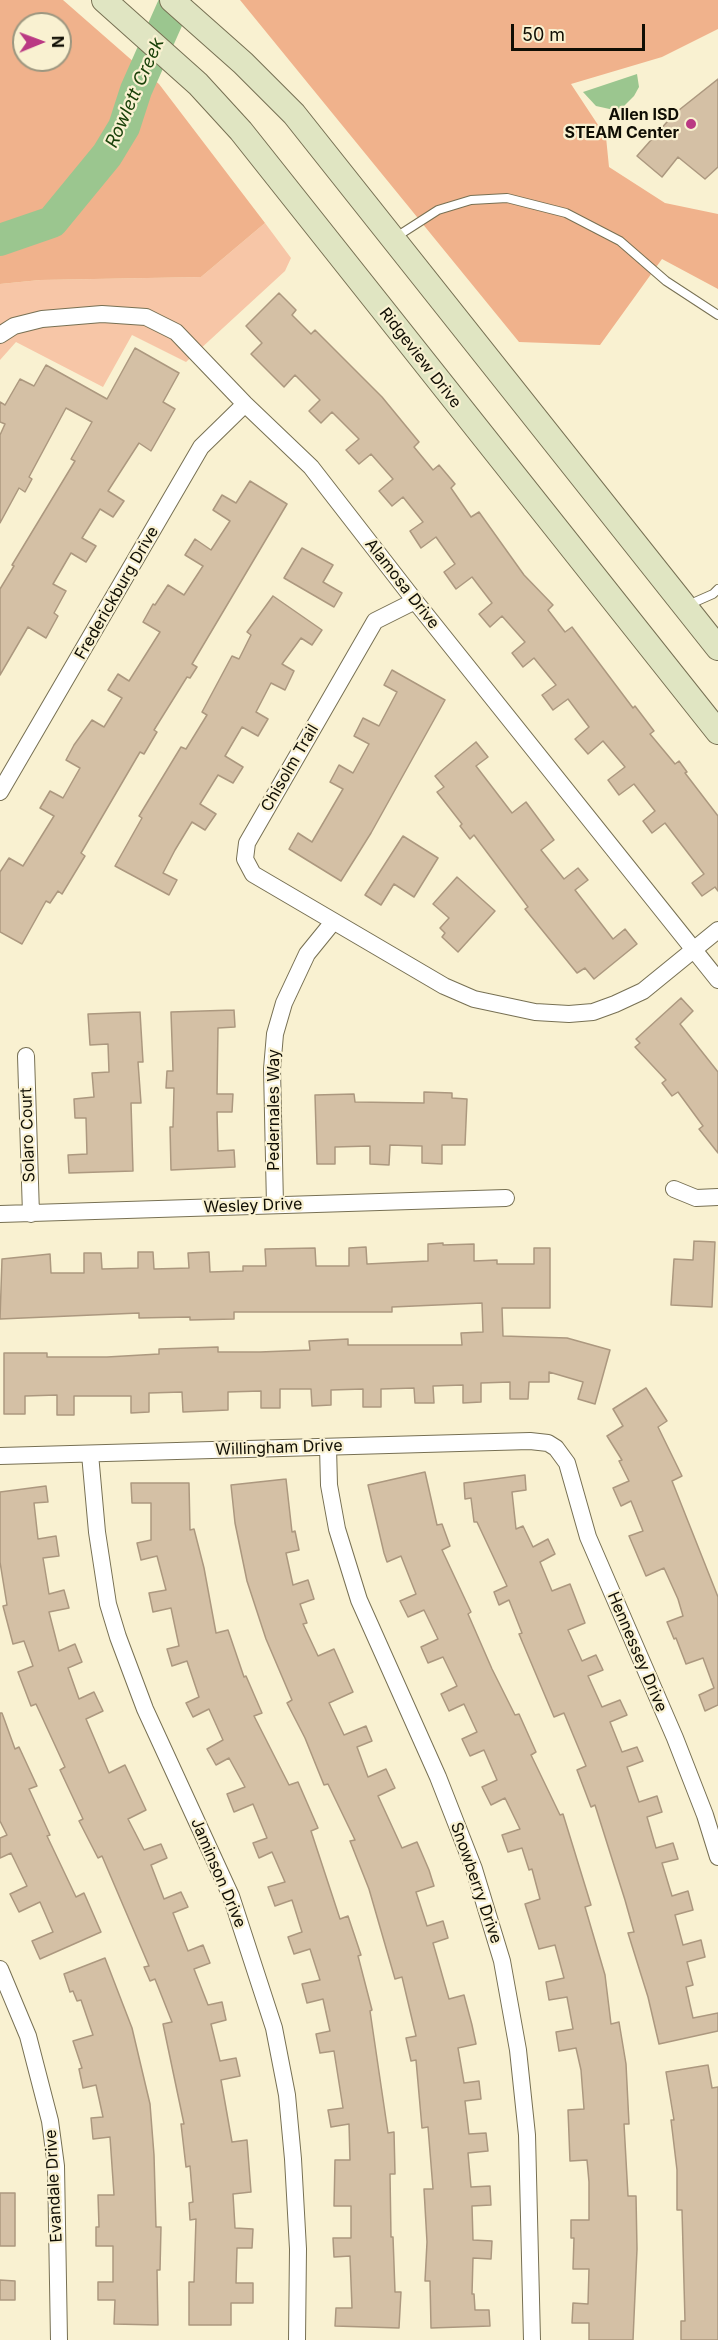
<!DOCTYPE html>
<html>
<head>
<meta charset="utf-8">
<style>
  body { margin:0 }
  #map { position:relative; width:718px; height:2340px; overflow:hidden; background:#f9f1d1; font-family:Inter,sans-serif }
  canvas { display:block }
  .north { position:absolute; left:12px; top:12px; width:60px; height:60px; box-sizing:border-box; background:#f9f1d1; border:2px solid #9c967f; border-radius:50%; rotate:89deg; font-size:16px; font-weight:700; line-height:24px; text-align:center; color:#100e04 }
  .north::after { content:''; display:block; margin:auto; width:21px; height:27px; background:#ba3983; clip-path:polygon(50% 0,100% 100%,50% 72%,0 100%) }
  .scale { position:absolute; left:511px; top:24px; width:134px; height:27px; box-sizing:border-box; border:3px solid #100e04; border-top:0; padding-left:8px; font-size:18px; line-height:21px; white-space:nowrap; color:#100e04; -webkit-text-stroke:4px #f9f1d1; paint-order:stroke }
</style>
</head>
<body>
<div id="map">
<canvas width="718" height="2340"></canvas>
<div class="north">N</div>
<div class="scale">50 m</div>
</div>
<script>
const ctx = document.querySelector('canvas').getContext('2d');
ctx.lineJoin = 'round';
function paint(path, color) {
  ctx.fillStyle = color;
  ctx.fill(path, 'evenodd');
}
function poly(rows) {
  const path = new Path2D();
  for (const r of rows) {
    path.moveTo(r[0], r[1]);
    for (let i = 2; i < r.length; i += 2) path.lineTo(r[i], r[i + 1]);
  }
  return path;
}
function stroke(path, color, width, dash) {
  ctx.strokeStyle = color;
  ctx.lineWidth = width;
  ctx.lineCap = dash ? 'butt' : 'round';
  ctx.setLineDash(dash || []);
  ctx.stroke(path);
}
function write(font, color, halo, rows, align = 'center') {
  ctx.font = font + ' Inter,sans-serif';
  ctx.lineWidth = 4.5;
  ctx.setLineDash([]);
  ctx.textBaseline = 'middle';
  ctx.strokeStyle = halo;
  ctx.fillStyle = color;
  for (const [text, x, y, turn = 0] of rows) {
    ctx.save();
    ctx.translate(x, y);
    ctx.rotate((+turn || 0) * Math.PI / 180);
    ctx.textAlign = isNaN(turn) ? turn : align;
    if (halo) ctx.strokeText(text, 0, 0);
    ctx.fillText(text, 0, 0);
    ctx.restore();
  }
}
const green = poly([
  [265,223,291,258,285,271,186,362,132,335,103,387,16,342,0,360,0,284,40,280,201,277]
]);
const forest = poly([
  [0,0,63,0,159,84,265,223,201,277,40,280,0,284],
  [24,24,60,24,60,60,24,60],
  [240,0,718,0,718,29,662,57,571,84,606,137,609,167,665,203,718,214,718,289,662,259,600,345,519,342]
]);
const water = poly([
  [637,74,639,87,634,96,622,108,614,110,596,106,583,92]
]);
const river = poly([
  [0,240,52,222,107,155,124,127,136,90,176,0]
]);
const building = poly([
  [718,79,718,167,705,179,678,157,662,177,637,156,674,114,718,79],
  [279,293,296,310,292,315,311,334,315,330,382,397,419,442,414,447,433,470,439,465,455,484,451,488,471,517,479,512,524,575,553,605,548,610,565,632,572,627,633,708,635,706,654,731,650,734,675,764,679,761,687,772,685,773,718,816,718,891,715,887,702,896,692,883,704,874,665,823,652,833,643,821,655,811,634,784,619,795,608,780,625,767,603,741,588,754,575,739,589,727,568,699,553,710,542,695,556,685,534,658,523,667,512,653,525,642,502,616,490,627,479,614,492,603,472,577,456,589,444,572,455,564,436,537,421,548,410,531,423,522,403,497,392,506,379,491,393,479,371,454,359,464,346,450,359,439,332,412,321,423,309,411,320,400,295,375,284,387,251,354,262,343,246,326,279,293],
  [135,348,179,373,163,402,175,409,151,451,139,443,108,491,124,501,113,517,100,509,82,538,96,546,86,562,71,553,53,584,66,591,54,613,58,616,46,638,28,627,0,675,0,589,14,566,12,565,75,461,71,459,92,422,66,408,29,477,32,479,25,492,19,488,0,523,0,435,5,424,0,422,0,402,5,405,20,379,34,386,46,365,107,399,135,348],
  [250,481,287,504,192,664,197,667,190,678,187,677,154,730,157,732,144,754,140,752,81,853,85,856,62,894,58,891,50,903,46,901,22,944,0,932,0,872,9,858,23,866,54,816,40,808,50,791,63,798,80,768,66,760,74,745,92,720,104,727,122,698,108,690,118,674,129,681,160,632,143,622,153,604,155,605,168,585,184,595,203,566,185,555,195,539,211,550,230,521,213,510,222,495,236,503,250,481],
  [302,548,333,565,323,582,342,593,334,607,284,578,302,548],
  [273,596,322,630,312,645,301,638,282,664,294,671,285,690,271,683,256,712,268,719,258,736,242,727,225,756,243,767,233,783,218,775,200,804,216,814,205,830,192,822,175,850,163,873,177,880,169,895,115,866,142,818,139,816,181,747,186,749,207,715,202,712,232,656,239,659,251,635,247,632,273,596],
  [392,670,445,700,371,833,341,881,289,849,298,833,312,842,329,813,343,789,330,782,339,765,353,773,369,744,354,736,363,718,379,726,397,692,384,685,392,670],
  [476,742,488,757,476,766,512,813,526,802,554,840,541,850,564,879,578,868,588,880,575,890,613,939,625,929,637,944,594,979,585,968,577,973,525,909,528,907,474,835,470,839,460,826,462,824,437,792,444,787,435,776,476,742],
  [403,836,438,858,414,897,394,884,381,905,365,895,403,836],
  [457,877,495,911,458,952,442,937,445,933,440,928,449,918,433,904,457,877],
  [681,998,693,1011,680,1024,718,1072,718,1153,699,1129,703,1126,678,1092,672,1096,662,1083,666,1080,635,1047,640,1043,636,1039,681,998],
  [234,1010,235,1027,218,1028,217,1094,233,1094,232,1112,217,1112,218,1151,234,1150,235,1167,171,1170,170,1127,173,1127,174,1088,166,1088,167,1071,173,1071,171,1012,234,1010],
  [140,1012,143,1062,138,1062,141,1103,131,1103,133,1171,69,1173,68,1155,87,1154,86,1118,75,1118,74,1099,94,1097,92,1073,109,1072,108,1044,90,1045,88,1014,140,1012],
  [424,1092,452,1093,452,1098,467,1099,465,1145,442,1145,442,1164,422,1163,422,1146,390,1145,389,1165,370,1164,370,1146,335,1147,335,1164,317,1164,315,1095,354,1094,355,1102,424,1103,424,1092],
  [694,1241,715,1242,712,1307,671,1305,674,1259,693,1260,694,1241],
  [443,1243,443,1245,474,1244,474,1261,497,1260,497,1264,534,1264,534,1248,550,1248,550,1308,502,1308,503,1336,567,1338,610,1350,595,1404,578,1399,583,1382,549,1372,549,1382,529,1382,528,1399,510,1399,510,1382,481,1383,481,1402,463,1403,463,1385,433,1386,434,1403,415,1403,414,1388,381,1389,381,1407,363,1407,363,1389,331,1390,331,1405,312,1406,311,1389,280,1389,280,1408,261,1408,261,1391,228,1392,228,1410,183,1412,182,1392,149,1393,149,1412,131,1413,131,1396,74,1396,74,1415,57,1415,57,1395,25,1396,25,1414,4,1414,4,1353,47,1353,47,1357,107,1357,159,1354,159,1349,218,1347,218,1352,260,1352,310,1350,309,1341,348,1339,348,1345,462,1345,461,1333,483,1332,482,1303,392,1307,392,1312,234,1312,234,1319,190,1320,190,1317,139,1318,139,1313,0,1319,2,1259,50,1254,51,1273,84,1273,84,1253,101,1253,102,1269,138,1268,138,1252,153,1252,154,1269,189,1268,188,1253,209,1252,210,1272,243,1271,243,1266,266,1266,265,1249,315,1248,316,1266,349,1266,349,1248,366,1247,367,1264,428,1261,428,1244,443,1243],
  [646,1388,667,1421,658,1427,682,1476,672,1481,718,1597,718,1705,705,1711,699,1695,714,1688,703,1658,686,1664,676,1638,674,1639,667,1622,683,1616,678,1599,664,1568,646,1576,629,1536,643,1531,631,1501,621,1506,613,1488,629,1481,619,1461,622,1460,607,1436,623,1426,613,1409,646,1388],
  [425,1472,437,1525,442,1524,450,1546,442,1550,471,1612,468,1614,492,1669,515,1715,519,1714,536,1752,531,1755,560,1815,563,1814,591,1905,585,1907,605,1975,611,2024,619,2022,626,2064,629,2124,624,2124,628,2196,636,2196,637,2249,633,2340,589,2340,589,2323,572,2323,573,2303,588,2304,589,2269,573,2269,574,2238,571,2238,571,2220,589,2220,589,2182,587,2160,570,2161,568,2110,584,2109,581,2070,576,2048,559,2051,556,2032,573,2029,567,1997,549,2000,546,1982,564,1978,555,1945,539,1949,525,1904,540,1899,532,1869,529,1870,522,1848,508,1852,502,1835,520,1829,505,1798,491,1805,482,1787,497,1780,484,1750,470,1756,462,1739,477,1732,464,1704,449,1711,441,1694,457,1686,443,1657,428,1663,421,1647,438,1639,424,1610,408,1617,400,1601,416,1594,401,1556,387,1562,384,1553,368,1485,425,1472],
  [525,1475,526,1490,512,1492,516,1529,523,1526,533,1547,548,1539,555,1554,540,1562,552,1591,570,1584,585,1623,568,1630,582,1661,596,1655,603,1670,588,1676,602,1707,620,1700,627,1715,610,1722,622,1752,637,1747,643,1761,627,1767,639,1802,657,1796,662,1812,647,1817,656,1848,673,1843,678,1859,662,1863,672,1896,688,1891,693,1910,675,1915,683,1945,701,1940,705,1957,687,1962,693,1985,686,1987,693,2018,718,2013,718,2031,659,2044,648,1997,628,1933,634,1932,625,1900,595,1805,591,1807,577,1770,586,1766,564,1713,554,1717,519,1634,522,1633,509,1600,499,1605,494,1592,507,1586,477,1522,474,1522,471,1498,465,1499,464,1483,525,1475],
  [286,1479,292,1532,295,1531,299,1550,286,1553,293,1585,308,1580,314,1599,300,1604,307,1623,303,1624,318,1656,334,1649,353,1692,329,1703,344,1735,366,1726,372,1741,357,1747,368,1777,386,1769,395,1788,378,1796,402,1848,417,1842,429,1870,434,1886,416,1892,427,1926,443,1921,448,1938,433,1943,449,1999,464,1995,472,2025,476,2044,458,2048,464,2083,479,2081,481,2099,465,2101,469,2134,486,2133,488,2151,468,2153,471,2187,490,2186,491,2205,472,2206,473,2240,492,2241,491,2259,473,2258,472,2294,474,2294,475,2310,489,2310,490,2326,431,2328,430,2281,425,2281,427,2242,424,2189,433,2189,428,2127,422,2128,416,2060,411,2061,406,2038,416,2036,402,1977,395,1979,369,1889,350,1841,355,1840,328,1784,324,1785,305,1738,287,1703,292,1700,266,1639,247,1581,235,1523,231,1485,286,1479],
  [131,1483,189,1483,190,1530,194,1529,204,1568,216,1633,228,1630,244,1677,246,1676,262,1713,254,1716,289,1785,298,1782,318,1828,311,1831,340,1919,348,1916,361,1955,358,1956,372,2010,370,2011,388,2133,394,2132,395,2174,390,2174,391,2237,393,2237,395,2292,401,2292,399,2328,335,2326,336,2308,352,2308,350,2256,334,2257,333,2238,351,2238,351,2206,334,2206,335,2160,350,2160,349,2124,331,2127,328,2110,343,2108,334,2051,320,2053,316,2034,330,2031,323,1999,307,2003,302,1984,320,1980,310,1949,294,1954,288,1937,302,1932,292,1900,275,1906,268,1887,285,1882,272,1852,259,1858,253,1843,267,1838,253,1804,234,1812,227,1794,245,1787,229,1758,216,1765,207,1749,223,1740,209,1709,193,1717,186,1703,199,1697,187,1661,172,1666,167,1649,179,1646,171,1608,153,1612,149,1593,166,1590,157,1556,141,1560,137,1543,151,1540,151,1503,132,1503,131,1483],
  [46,1486,48,1502,34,1503,38,1539,56,1536,59,1556,43,1558,49,1594,64,1590,69,1608,49,1612,59,1651,75,1644,82,1662,68,1668,79,1699,94,1692,103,1711,86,1719,109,1773,125,1765,146,1810,128,1819,144,1850,161,1844,167,1858,151,1865,164,1899,181,1892,188,1907,173,1913,188,1951,203,1945,210,1963,194,1969,208,2005,222,2002,226,2020,211,2024,220,2061,236,2058,240,2076,221,2080,232,2142,247,2140,251,2192,233,2194,235,2228,253,2229,252,2248,237,2248,236,2283,253,2283,253,2303,231,2303,231,2325,189,2325,189,2282,194,2282,196,2219,190,2220,189,2203,193,2202,190,2166,186,2167,181,2124,184,2124,163,2024,172,2022,155,1979,150,1981,144,1967,149,1966,102,1856,98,1858,79,1821,83,1819,60,1770,65,1767,36,1704,31,1706,18,1672,33,1666,24,1641,13,1644,3,1606,7,1605,0,1562,0,1492,46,1486],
  [0,1713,2,1713,15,1749,19,1747,37,1786,29,1789,50,1835,47,1836,76,1897,84,1893,101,1932,40,1959,32,1941,53,1932,40,1902,19,1912,10,1894,27,1886,11,1853,0,1858,0,1838,7,1835,0,1821,0,1713],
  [105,1958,132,2028,150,2104,154,2155,156,2227,161,2227,160,2270,157,2270,158,2325,114,2324,115,2300,98,2300,98,2282,113,2282,113,2246,96,2246,96,2227,99,2227,98,2195,114,2195,110,2137,93,2139,91,2118,103,2117,96,2085,83,2088,79,2069,82,2068,73,2041,93,2035,81,2000,77,2001,73,1991,70,1992,64,1974,105,1958],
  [708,2065,712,2088,718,2087,718,2340,681,2340,681,2321,685,2321,682,2210,677,2210,677,2170,671,2120,674,2120,666,2072,708,2065],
  [0,2193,15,2193,15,2246,0,2246,0,2193],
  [0,2280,15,2281,15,2300,0,2300,0,2280]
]);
const service = poly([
  [396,237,438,210,471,200,507,198,566,213,620,241,666,281,718,315],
  [688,605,713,594,718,589]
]);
const minor = poly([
  [0,335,14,326,42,319,102,314,146,317,176,332,245,404,311,467,415,601,718,980],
  [415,601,375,621,247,843,245,859,253,874,444,986,474,999,535,1012,569,1014,593,1012,615,1004,643,991,718,930],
  [0,792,201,447,245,404],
  [26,1056,31,1214],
  [674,1189,696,1198,718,1197],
  [275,1205,272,1069,275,1034,284,1003,307,954,333,922],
  [0,1214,506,1198],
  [328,1447,329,1485,337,1529,359,1600,438,1777,474,1869,502,1961,518,2050,527,2135,532,2340],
  [90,1454,97,1532,108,1604,118,1637,145,1709,231,1896,274,2028,287,2095,293,2159,298,2249,297,2340],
  [0,1456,530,1441,548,1443,556,1448,567,1463,588,1537,675,1738,705,1815,718,1857],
  [0,1969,28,2036,50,2121,56,2166,59,2340]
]);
const secondary = poly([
  [104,0,198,84,241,131,718,732],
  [172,0,243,63,294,114,718,648]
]);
const markers = [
  [691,124,6,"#ba3983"]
];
const poiNames = [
  ["Allen ISD",679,115],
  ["STEAM Center",679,133]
];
const streetNames = [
  ["Ridgeview Drive",420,358,52],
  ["Alamosa Drive",402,584,52],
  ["Frederickburg Drive",117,593,-60],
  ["Chisolm Trail",290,768,-60],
  ["Pedernales Way",274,1110,-90],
  ["Solaro Court",28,1135,-92],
  ["Wesley Drive",253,1206,-2],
  ["Willingham Drive",279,1448,-2],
  ["Hennessey Drive",637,1652,67],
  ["Jaminson Drive",218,1873,67],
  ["Snowberry Drive",476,1883,71],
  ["Evandale Drive",54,2186,-93]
];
const waterNames = [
  ["Rowlett Creek",135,93,-66]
];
paint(green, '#f7c6a7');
paint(forest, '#f0b28c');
paint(water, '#9bc68f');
stroke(river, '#9bc68f', 32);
paint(building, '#d4c0a5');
stroke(building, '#ac987f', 1.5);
stroke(service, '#777053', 10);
stroke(minor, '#777053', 18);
stroke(secondary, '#777053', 26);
stroke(service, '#fff', 8);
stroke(minor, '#fff', 16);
stroke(secondary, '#e0e5c2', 24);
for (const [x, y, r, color] of markers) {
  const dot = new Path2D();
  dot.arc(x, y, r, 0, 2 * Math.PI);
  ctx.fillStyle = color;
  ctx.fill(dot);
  stroke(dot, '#f9f1d1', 2);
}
write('bold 16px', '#100e04', '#f9f1d1', poiNames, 'right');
write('16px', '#100e04', '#f9f1d1', streetNames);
write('italic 18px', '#1a420a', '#f9f1d1', waterNames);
</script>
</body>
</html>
